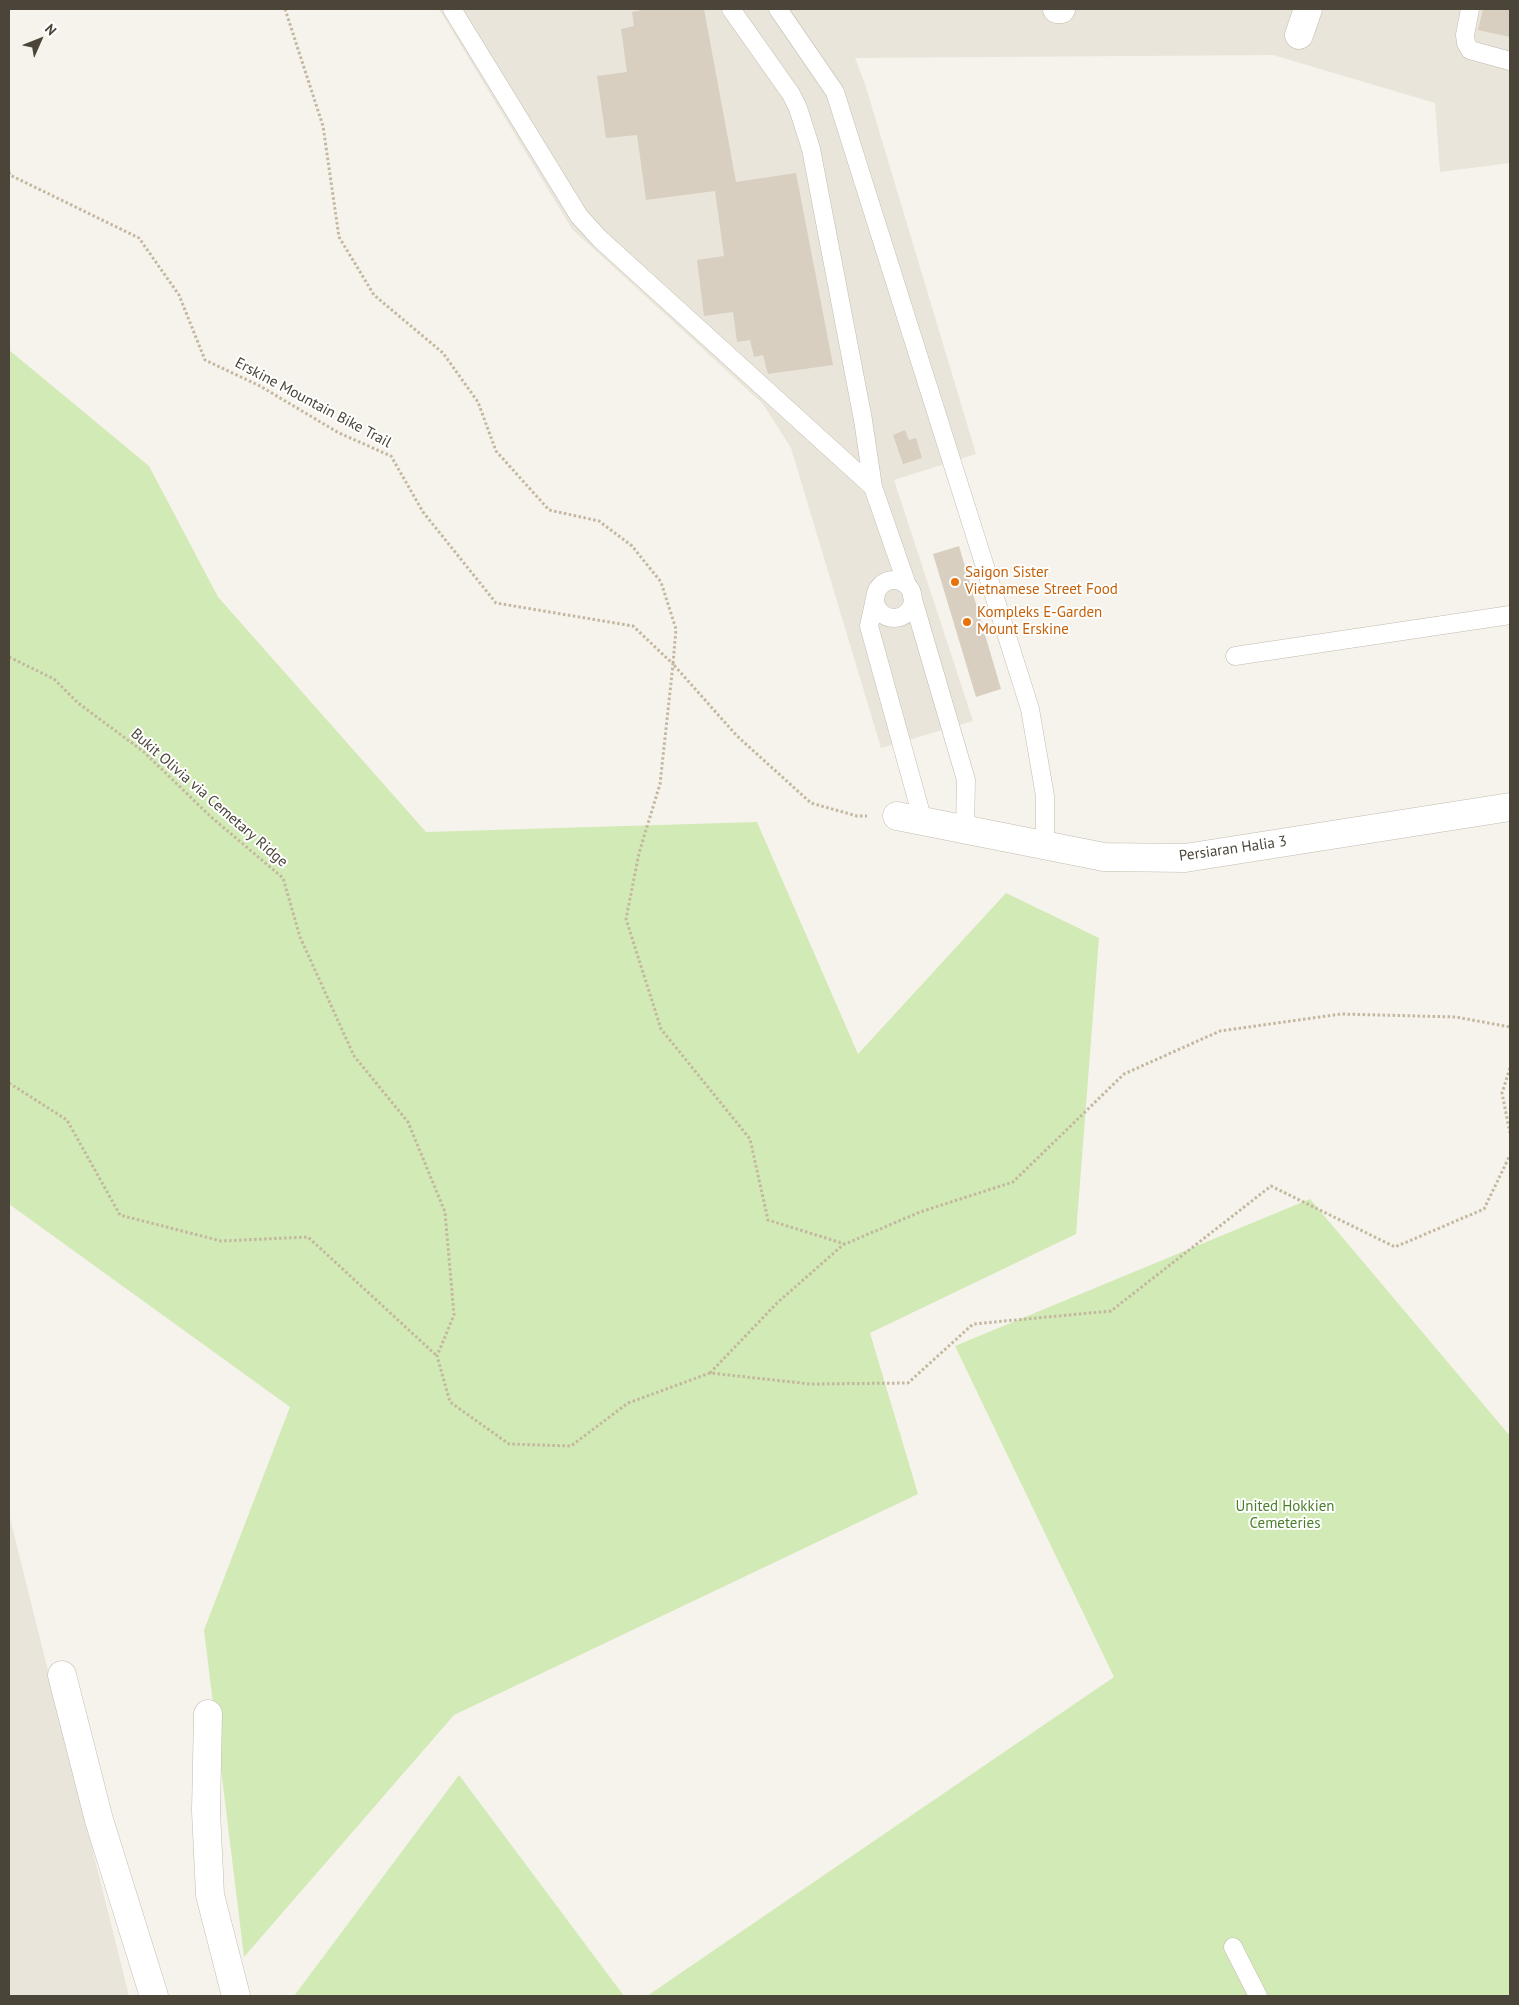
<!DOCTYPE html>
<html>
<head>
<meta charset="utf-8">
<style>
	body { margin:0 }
	#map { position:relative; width:1519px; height:2005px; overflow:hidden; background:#f6f3ec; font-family:"PT Sans",sans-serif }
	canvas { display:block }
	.frame { position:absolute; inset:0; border:10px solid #4b4439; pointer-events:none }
	.north { position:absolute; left:15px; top:15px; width:50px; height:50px; -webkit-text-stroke:4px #fff; paint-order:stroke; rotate:46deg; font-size:14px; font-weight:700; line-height:20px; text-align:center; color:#4b4439 }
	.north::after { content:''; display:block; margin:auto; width:18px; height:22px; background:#4b4439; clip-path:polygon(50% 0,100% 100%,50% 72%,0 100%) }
</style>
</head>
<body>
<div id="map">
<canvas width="1519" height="2005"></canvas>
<div class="frame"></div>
<div class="north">N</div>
</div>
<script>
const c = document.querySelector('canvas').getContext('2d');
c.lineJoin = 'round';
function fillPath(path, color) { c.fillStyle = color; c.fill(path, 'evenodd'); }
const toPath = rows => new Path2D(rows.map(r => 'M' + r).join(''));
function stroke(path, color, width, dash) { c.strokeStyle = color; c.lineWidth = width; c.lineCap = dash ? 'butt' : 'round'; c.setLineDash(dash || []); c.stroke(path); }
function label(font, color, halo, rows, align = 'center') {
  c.font = font + ' "PT Sans",sans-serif'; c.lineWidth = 4; c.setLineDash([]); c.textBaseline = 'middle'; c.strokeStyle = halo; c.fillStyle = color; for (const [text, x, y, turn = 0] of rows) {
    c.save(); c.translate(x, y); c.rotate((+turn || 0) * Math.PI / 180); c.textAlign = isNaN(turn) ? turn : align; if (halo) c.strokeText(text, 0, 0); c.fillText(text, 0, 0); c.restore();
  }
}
fillPath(toPath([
	[439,9,1510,9,1510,163,1440,172,1435,103,1273,55,855,58,865,84,976,454,894,480,973,721,881,748,791,448,763,404,572,229],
	[9,1514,129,1996,9,1996]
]), '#eae5da');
fillPath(toPath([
	[9,350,149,466,218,597,426,832,757,822,858,1054,1006,893,1099,938,1076,1234,870,1333,918,1494,454,1715,244,1957,204,1630,290,1407,9,1204],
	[1310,1199,1510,1436,1510,1996,647,1996,1114,1677,955,1346],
	[459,1775,624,1996,294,1996]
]), '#d2eab5');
fillPath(toPath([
	[648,9,704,9,736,182,796,173,833,365,768,374,763,355,754,357,750,340,737,342,733,312,704,316,697,260,724,256,715,191,646,200,637,135,606,138,597,76,627,72,621,29,634,26,632,12],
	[1483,9,1510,9,1510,37,1478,30],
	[905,430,909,440,916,438,922,458,903,464,893,435],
	[959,546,1001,689,976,697,933,554]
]), '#d8cfc1');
const lane = toPath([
	[452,9,579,216,600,239,873,487],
	[731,9,791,94,798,108,811,149,863,420,873,487,907,585],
	[778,9,835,92,1030,709,1045,796,1045,845],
	[1470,9,1465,35,1466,43,1470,50,1510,61],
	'875 599a19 19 0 1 1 38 0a19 19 0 1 1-38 0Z',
	[876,594,869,626,923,821],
	[912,596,966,780,965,830],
	[1235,656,1510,615],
	[1233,1947,1258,1996]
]);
const street = toPath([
	[1057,9,1061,9],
	[1299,35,1308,9],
	[897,816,1104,857,1185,858,1510,807],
	[62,1675,99,1820,154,1996],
	[208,1714,206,1811,210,1895,236,1996]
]);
stroke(lane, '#c2bbae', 19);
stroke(street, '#c2bbae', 29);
stroke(toPath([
	[285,9,323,126,339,237,374,295,443,353,478,402,496,451,549,510,599,521,632,546,661,582,676,629,673,664,737,736,811,803,857,816,867,816],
	[9,172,10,175,139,238,179,295,205,360,260,386,339,433,391,456,423,512,496,603,633,626,673,664,660,784,639,853,626,919,661,1029,750,1139,768,1220,845,1244,920,1212,1013,1182,1124,1074,1220,1031,1341,1014,1456,1017,1510,1027],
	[9,657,54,679,78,703,144,752,210,816,283,878,300,937,354,1056,408,1122,445,1212,454,1315,437,1356,450,1402,509,1444,571,1446,628,1403,710,1373,810,1384,908,1383,973,1324,1111,1311,1271,1186,1395,1247,1484,1209,1510,1155],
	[1510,1068,1502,1093,1510,1133],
	[9,1083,67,1120,120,1215,221,1241,308,1237,437,1356],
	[710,1373,777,1303,844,1244]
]), '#c4b79f', 3, [2.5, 2.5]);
stroke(lane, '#fff', 18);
stroke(street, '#fff', 28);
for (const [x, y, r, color] of [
	[955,582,5,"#e8710a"],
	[967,622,5,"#e8710a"]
]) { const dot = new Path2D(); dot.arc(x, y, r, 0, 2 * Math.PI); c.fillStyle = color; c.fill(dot); stroke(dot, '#fff', 2); }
label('15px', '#4b4439', '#fff', [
	["Erskine Mountain Bike Trail",313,403,28],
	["Bukit Olivia via Cemetary Ridge",209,798,41],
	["Persiaran Halia 3",1233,849,-8]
]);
label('15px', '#c56008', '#fff', [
	["Saigon Sister",965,573],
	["Vietnamese Street Food",965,590],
	["Kompleks E-Garden",977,613],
	["Mount Erskine",977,630]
], 'left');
label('15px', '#4a7f2a', '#fff', [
	["United Hokkien",1285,1507],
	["Cemeteries",1285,1524]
]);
</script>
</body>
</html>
